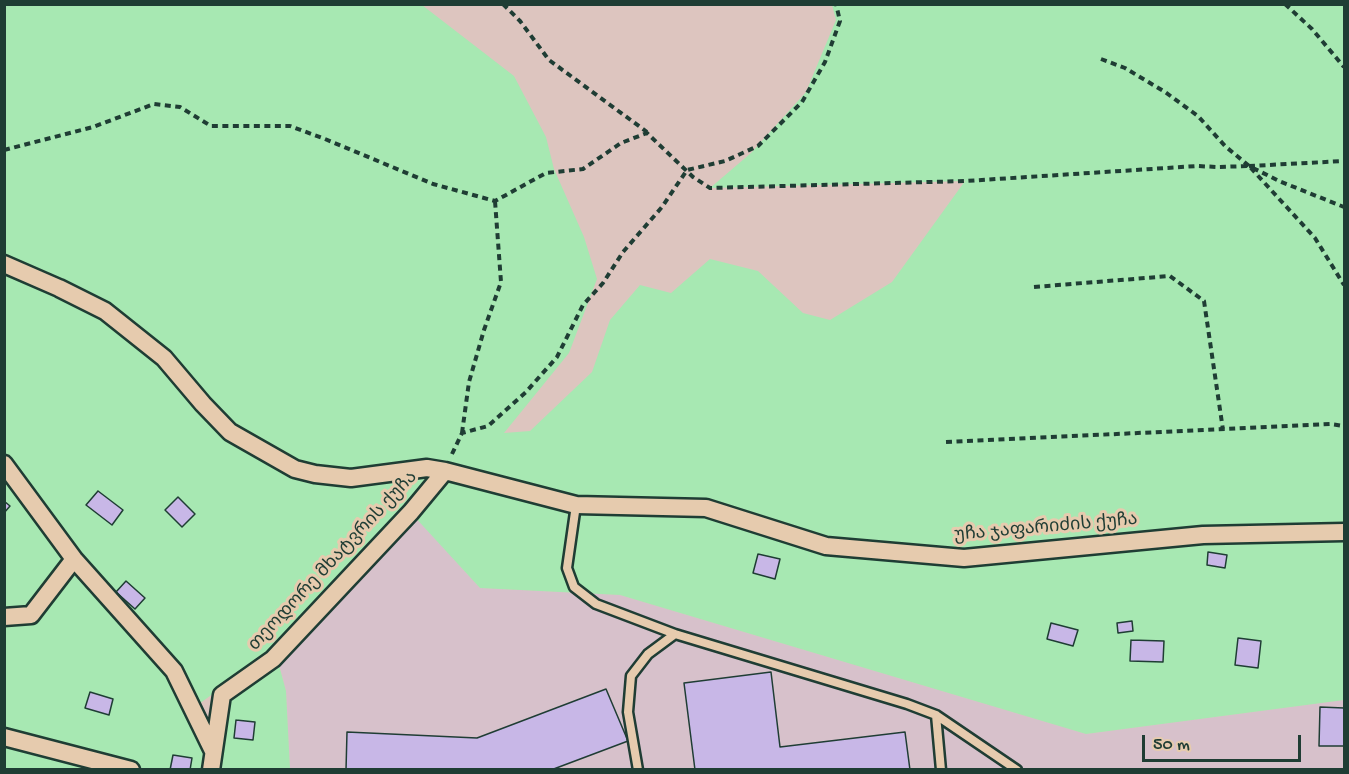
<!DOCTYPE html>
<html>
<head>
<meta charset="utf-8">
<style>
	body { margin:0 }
	#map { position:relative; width:1349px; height:774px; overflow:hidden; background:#ddc5bf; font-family:"Gochi Hand",sans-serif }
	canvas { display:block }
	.frame { position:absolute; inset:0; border:6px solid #1f3d34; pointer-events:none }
	.scale { position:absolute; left:1142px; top:735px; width:159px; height:27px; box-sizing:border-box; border:3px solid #1f3d34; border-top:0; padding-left:8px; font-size:18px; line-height:21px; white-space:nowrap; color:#1f3d34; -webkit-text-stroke:4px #e6cbae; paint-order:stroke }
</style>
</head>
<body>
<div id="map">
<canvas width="1349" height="774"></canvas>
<div class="frame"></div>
<div class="scale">50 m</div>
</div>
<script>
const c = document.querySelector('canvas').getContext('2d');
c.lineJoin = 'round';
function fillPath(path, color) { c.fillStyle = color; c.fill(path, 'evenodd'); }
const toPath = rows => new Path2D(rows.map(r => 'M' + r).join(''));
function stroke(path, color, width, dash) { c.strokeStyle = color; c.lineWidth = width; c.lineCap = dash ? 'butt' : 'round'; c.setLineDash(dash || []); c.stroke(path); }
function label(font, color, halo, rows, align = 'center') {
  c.font = font + ' "Gochi Hand","Noto Sans Georgian",sans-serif'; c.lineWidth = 6; c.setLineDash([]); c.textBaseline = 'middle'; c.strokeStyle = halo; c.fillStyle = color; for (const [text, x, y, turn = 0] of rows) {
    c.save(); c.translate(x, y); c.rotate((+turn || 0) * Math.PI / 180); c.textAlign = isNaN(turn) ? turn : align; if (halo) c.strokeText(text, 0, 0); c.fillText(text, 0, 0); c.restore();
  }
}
fillPath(toPath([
	[411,512,480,588,620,595,1086,734,1344,700,1344,769,290,769,286,691,279,664]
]), '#d7c1cb');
fillPath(toPath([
	[5,5,422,5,514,76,546,137,554,169,584,237,597,279,569,353,504,433,530,431,592,372,610,320,640,285,671,293,710,259,758,271,803,313,830,320,892,282,965,181,710,188,751,153,806,92,836,20,832,5,1344,5,1344,700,1086,734,620,595,480,588,412,514,273,643,286,691,290,769,5,770],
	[239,675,239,676,213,750,192,709]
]), '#a7e8b2');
const building = toPath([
	[98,491,123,510,112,525,86,505,98,491],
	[178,497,195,514,182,527,165,510,178,497],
	[4,501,10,506,4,513,4,501],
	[1208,552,1227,555,1225,568,1207,565,1208,552],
	[758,554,780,559,775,579,753,573,758,554],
	[126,581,145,598,135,609,116,592,126,581],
	[1132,621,1133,631,1118,633,1117,623,1132,621],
	[1051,623,1078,630,1073,646,1047,639,1051,623],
	[1238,638,1261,641,1258,668,1235,665,1238,638],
	[1131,640,1164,641,1163,662,1130,661,1131,640],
	[771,672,780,747,905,732,910,770,695,770,684,683,771,672],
	[606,689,628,741,551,770,346,770,347,732,477,738,606,689],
	[90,692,113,699,109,715,85,708,90,692],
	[1320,707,1344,708,1344,746,1319,746,1320,707],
	[236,720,255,722,253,740,234,738,236,720],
	[173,755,192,758,190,770,170,770,173,755]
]);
fillPath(building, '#c8b7e7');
stroke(building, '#1f3d34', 1.5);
const lane = toPath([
	[576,505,567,568,574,587,596,604,675,634],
	[936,715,941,770],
	[638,770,628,712,631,676,648,654,675,634,907,704,936,715,1017,770]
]);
const street = toPath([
	[4,264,59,288,105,311,164,358,203,404,230,432,295,469,315,474,351,478,427,468,445,471,576,505,706,508,826,546,964,558,1203,535,1344,532],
	[4,464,74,559,174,671,213,751],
	[4,617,31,615,74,559],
	[4,737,131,770],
	[211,770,222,695,273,659,411,512,445,471]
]);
stroke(lane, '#1f3d34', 13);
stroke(street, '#1f3d34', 21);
stroke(toPath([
	[503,4,520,21,549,60,647,132],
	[1285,4,1312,29,1344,67],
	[1101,59,1125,68,1165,92,1198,116,1225,146,1249,166,1279,181,1344,207],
	[4,150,93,127,154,104,180,107,211,126,290,126,325,139,433,184,495,201,546,173,583,169,621,143,647,133,693,177,710,188,966,181,1197,166,1218,167,1249,166,1315,238,1344,285],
	[1249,166,1344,161],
	[1034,287,1170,276,1204,301,1223,430],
	[462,433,469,382,484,330,501,282,495,201],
	[946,442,1330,424,1344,426],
	[452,454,462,433,488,426,526,392,557,357,583,305,603,283,623,252,662,207,687,170,725,161,758,146,802,102,825,62,840,21,836,4]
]), '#1f3d34', 4, [6, 4.5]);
stroke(lane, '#e6cbae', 8);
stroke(street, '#e6cbae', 16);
label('18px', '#1f3d34', '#e6cbae', [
	["უჩა ჯაფარიძის ქუჩა",1046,529,-5],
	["თეოდორე მხატვრის ქუჩა",334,562,-47]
]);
</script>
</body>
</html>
